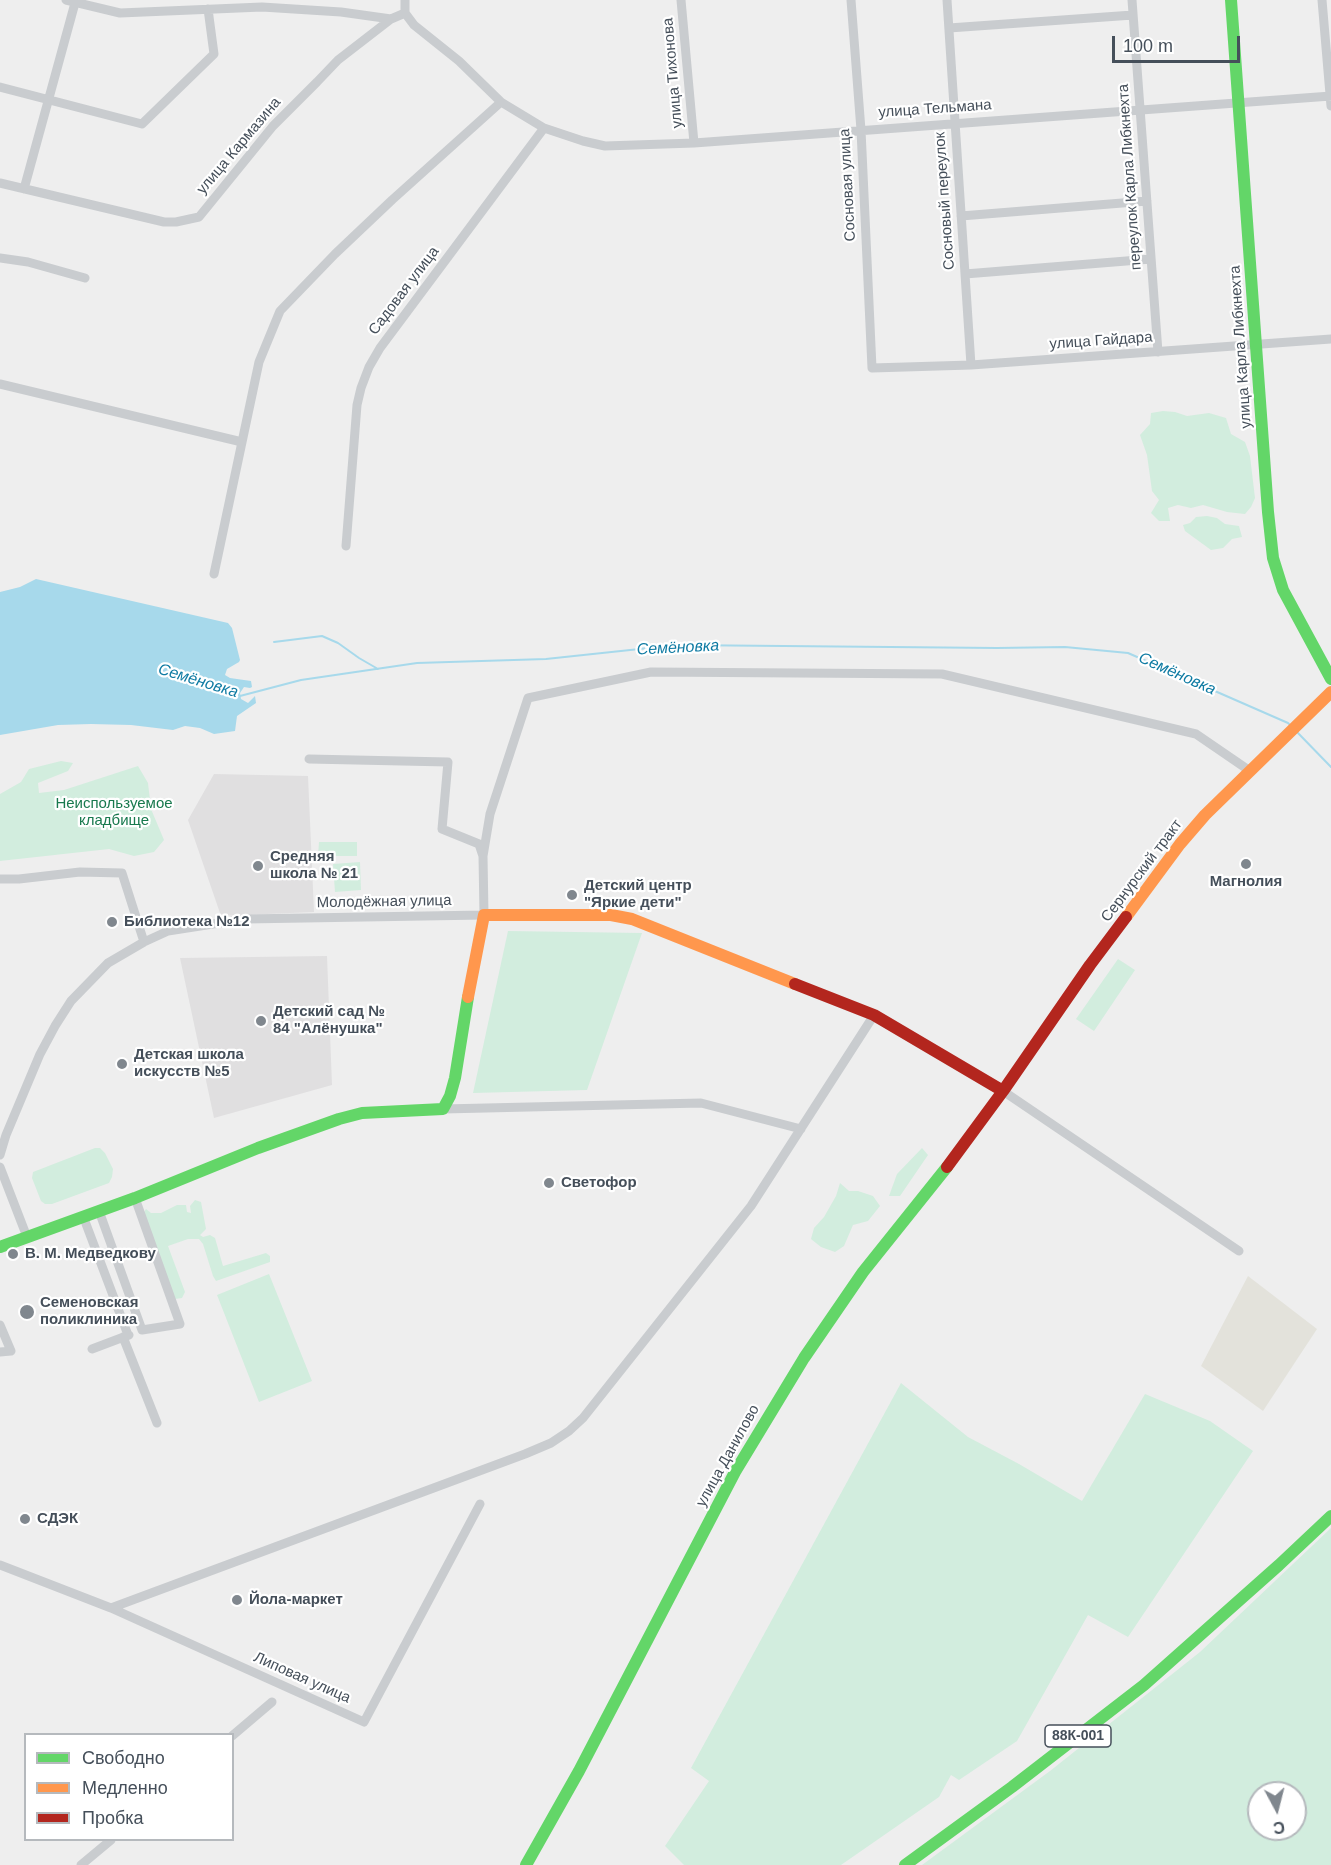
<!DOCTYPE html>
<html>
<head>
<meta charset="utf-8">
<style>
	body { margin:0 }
	#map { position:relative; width:1331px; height:1865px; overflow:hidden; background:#eee; font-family:Helvetica,sans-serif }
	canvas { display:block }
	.legend { position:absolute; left:24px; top:1733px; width:210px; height:108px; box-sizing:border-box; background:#fff; border:2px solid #b5b9bd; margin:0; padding:8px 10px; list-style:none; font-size:18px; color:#454f5a }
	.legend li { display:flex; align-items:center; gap:12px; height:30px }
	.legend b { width:30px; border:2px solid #b5b9bd }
	.north { position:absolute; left:1247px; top:1781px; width:60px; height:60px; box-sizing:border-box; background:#fff; border:2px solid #b5b9bd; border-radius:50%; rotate:173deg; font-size:16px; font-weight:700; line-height:24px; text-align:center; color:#454f5a }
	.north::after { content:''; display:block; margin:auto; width:21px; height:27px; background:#80878e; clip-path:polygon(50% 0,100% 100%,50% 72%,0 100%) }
	.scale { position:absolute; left:1112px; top:36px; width:128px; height:27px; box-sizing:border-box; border:3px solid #454f5a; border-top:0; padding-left:8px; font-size:18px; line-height:21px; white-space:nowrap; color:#454f5a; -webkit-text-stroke:4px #fff; paint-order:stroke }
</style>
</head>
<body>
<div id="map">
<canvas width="1331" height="1865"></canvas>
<ul class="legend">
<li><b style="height:8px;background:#63d668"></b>Свободно</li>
<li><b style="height:8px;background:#ff974d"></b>Медленно</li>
<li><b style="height:8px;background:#b3261e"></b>Пробка</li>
</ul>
<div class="north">С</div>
<div class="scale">100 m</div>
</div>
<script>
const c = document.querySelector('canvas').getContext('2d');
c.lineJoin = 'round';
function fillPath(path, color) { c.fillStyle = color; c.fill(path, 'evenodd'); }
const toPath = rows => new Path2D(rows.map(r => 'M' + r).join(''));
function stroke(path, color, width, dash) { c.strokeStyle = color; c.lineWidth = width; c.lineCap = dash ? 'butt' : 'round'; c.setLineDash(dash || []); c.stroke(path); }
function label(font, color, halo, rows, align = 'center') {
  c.font = font + ' Helvetica,sans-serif'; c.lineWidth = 4.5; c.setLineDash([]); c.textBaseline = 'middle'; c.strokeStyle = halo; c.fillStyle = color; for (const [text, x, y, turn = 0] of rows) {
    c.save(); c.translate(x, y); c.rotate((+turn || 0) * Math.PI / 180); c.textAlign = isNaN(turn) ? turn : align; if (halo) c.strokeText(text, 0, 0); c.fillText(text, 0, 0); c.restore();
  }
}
fillPath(toPath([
	[1248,1276,1317,1329,1263,1411,1201,1366]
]), '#e3e2db');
fillPath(toPath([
	[214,774,308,776,314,912,221,916,188,820],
	[327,956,332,1085,214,1118,180,958]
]), '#e0dfe0');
fillPath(toPath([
	[1163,411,1175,412,1187,416,1209,413,1226,418,1231,434,1245,442,1250,456,1255,498,1251,507,1245,514,1227,512,1203,505,1191,508,1178,505,1168,508,1170,521,1159,521,1151,513,1159,500,1152,491,1147,455,1140,435,1150,424,1151,413],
	[1207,516,1217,518,1225,524,1239,526,1242,537,1232,539,1223,548,1211,550,1185,531,1183,525,1190,523,1196,517],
	[61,761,73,763,68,771,38,783,39,793,64,790,138,766,148,783,151,809,164,840,154,852,134,856,109,849,0,861,0,794,21,782,29,769],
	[319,842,357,842,357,856,318,856],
	[360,862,361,890,335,892,333,864],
	[508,931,642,933,587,1090,473,1093],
	[1118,959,1135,970,1094,1031,1076,1019],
	[95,1148,100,1148,105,1153,113,1169,112,1177,109,1183,52,1204,45,1204,41,1201,32,1178,33,1172],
	[922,1148,928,1155,900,1196,889,1196,897,1174],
	[840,1183,849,1191,858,1191,873,1196,880,1206,868,1221,853,1225,844,1246,835,1252,821,1247,811,1239,814,1228,824,1217,836,1196],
	[195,1200,201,1202,206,1229,200,1235,203,1237,210,1235,215,1238,223,1266,266,1253,270,1256,270,1262,216,1281,213,1276,203,1244,199,1239,188,1239,168,1246,185,1292,182,1298,175,1299,144,1212,146,1209,151,1213,161,1213,177,1205,186,1205,187,1212,191,1213,190,1206],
	[269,1274,312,1381,259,1402,217,1295],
	[901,1383,968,1437,1019,1464,1082,1501,1145,1394,1210,1421,1253,1451,1128,1637,1088,1615,1017,1741,959,1780,951,1775,939,1797,841,1865,684,1865,665,1846,709,1781,691,1768],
	[1331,1528,1331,1865,922,1865,1050,1771,1200,1652],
	[1259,1793,1295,1793,1295,1829,1259,1829]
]), '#d2edde');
fillPath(toPath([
	[36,579,228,623,232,628,240,660,239,662,227,669,225,675,230,678,251,681,252,687,250,688,244,687,240,693,241,699,248,703,255,696,256,703,237,716,235,731,214,734,200,728,185,726,173,730,131,725,91,724,58,725,0,735,0,592,20,587]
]), '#a7d9eb');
stroke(toPath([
	[274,642,322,636,338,643,359,658,378,669],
	[238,695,240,696,301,680,417,663,546,659,677,645,997,648,1065,647,1128,653,1288,723,1291,726],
	[1297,732,1331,767]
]), '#a7d9eb', 2);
stroke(toPath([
	[66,0,120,13,262,7,341,12,391,19],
	[405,0,405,13,414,25,459,61,501,102,544,128,583,141,605,146,694,143,1331,96],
	[681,0,694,143],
	[851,0,861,130,872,368,971,365,1331,339],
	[947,0,971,365],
	[1132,0,1158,352],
	[1322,0,1331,106],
	[949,28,1133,15],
	[0,87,142,124,214,54,208,9],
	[0,183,164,222,176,222,199,217,273,126,317,82,338,60,391,19,405,13],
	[24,189,75,3],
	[961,216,1147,201],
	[0,258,28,262,85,278],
	[965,274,1151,259],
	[0,384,242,442],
	[346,546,357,405,361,388,369,367,380,348,544,128],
	[214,574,259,362,280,311,335,254,392,200,501,102],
	[309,759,448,762,442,829,479,844,483,856],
	[0,879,19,879,80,872,122,873,144,942],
	[1003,1091,1239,1251],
	[443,1109,701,1103,801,1129],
	[0,1155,6,1135,40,1054,55,1026,71,1001,108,963,144,942,168,931,245,919,484,915,483,856,490,814,528,698,651,672,942,674,1196,734,1250,771],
	[0,1167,27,1237],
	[99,1211,142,1330,180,1324,135,1198],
	[83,1216,128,1335],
	[0,1325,11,1351,0,1352],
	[123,1337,157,1423],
	[92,1349,129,1335],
	[0,1565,111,1608,364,1722,480,1504],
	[111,1608,525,1454,551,1443,569,1431,583,1418,751,1206,874,1015],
	[232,1736,272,1702],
	[81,1865,111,1840]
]), '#c9cccf', 9);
stroke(toPath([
	[1231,0,1268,512,1273,558,1283,590,1331,679],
	[0,1247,135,1198,258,1148,339,1119,362,1113,443,1109,450,1096,455,1078,468,997],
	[526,1865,579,1771,735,1472,804,1358,863,1272,947,1167],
	[905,1865,1012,1787,1144,1685,1279,1565,1331,1516]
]), '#63d668', 12);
stroke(toPath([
	[1126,917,1180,844,1205,815,1331,692],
	[468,997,484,915,611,915,632,919,795,984]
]), '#ff974d', 12);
stroke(toPath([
	[795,984,874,1015,1003,1091],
	[947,1167,1003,1091,1090,965,1126,917]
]), '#b3261e', 12);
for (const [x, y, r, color] of [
	[1246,864,6,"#80878e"],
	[258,866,6,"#80878e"],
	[572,895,6,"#80878e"],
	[112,922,6,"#80878e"],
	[261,1021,6,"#80878e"],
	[122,1064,6,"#80878e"],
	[549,1183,6,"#80878e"],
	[13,1254,6,"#80878e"],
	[27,1312,8,"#80878e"],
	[25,1519,6,"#80878e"],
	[237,1600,6,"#80878e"]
]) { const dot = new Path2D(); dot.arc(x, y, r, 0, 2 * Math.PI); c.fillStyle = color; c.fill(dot); stroke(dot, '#fff', 2); }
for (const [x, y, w] of [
	[1078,1736,66]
]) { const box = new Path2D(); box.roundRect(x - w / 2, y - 11, w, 22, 4.5); c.fillStyle = '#fff'; c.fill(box); stroke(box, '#454f5a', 1.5); }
label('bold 14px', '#454f5a', null, [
	["88К-001",1078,1736]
]);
label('15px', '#454f5a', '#fff', [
	["улица Тихонова",673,73,-95],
	["улица Тельмана",935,109,-4],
	["улица Кармазина",239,146,-50],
	["переулок Карла Либкнехта",1130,177,-94],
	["Сосновая улица",848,185,-93],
	["Сосновый переулок",945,201,-94],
	["Садовая улица",404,291,-53],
	["улица Гайдара",1101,341,-4],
	["улица Карла Либкнехта",1241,347,-94],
	["Сернурский тракт",1142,871,-53],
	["Молодёжная улица",384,902,-1],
	["улица Данилово",728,1456,-61],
	["Липовая улица",302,1678,24]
]);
label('15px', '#18794e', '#fff', [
	["Неиспользуемое",114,804],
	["кладбище",114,821]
]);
label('bold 15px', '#454f5a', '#fff', [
	["Средняя",270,857],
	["школа № 21",270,874],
	["Магнолия",1246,882,"center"],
	["Детский центр",584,886],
	["\"Яркие дети\"",584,903],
	["Библиотека №12",124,922],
	["Детский сад №",273,1012],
	["84 \"Алёнушка\"",273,1029],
	["Детская школа",134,1055],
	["искусств №5",134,1072],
	["Светофор",561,1183],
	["В. М. Медведкову",25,1254],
	["Семеновская",40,1303],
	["поликлиника",40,1320],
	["СДЭК",37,1519],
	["Йола-маркет",249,1600]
], 'left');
label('italic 16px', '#0f7ba3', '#fff', [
	["Семёновка",678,648,-3],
	["Семёновка",1177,674,24],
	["Семёновка",198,681,17]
]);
</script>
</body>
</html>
